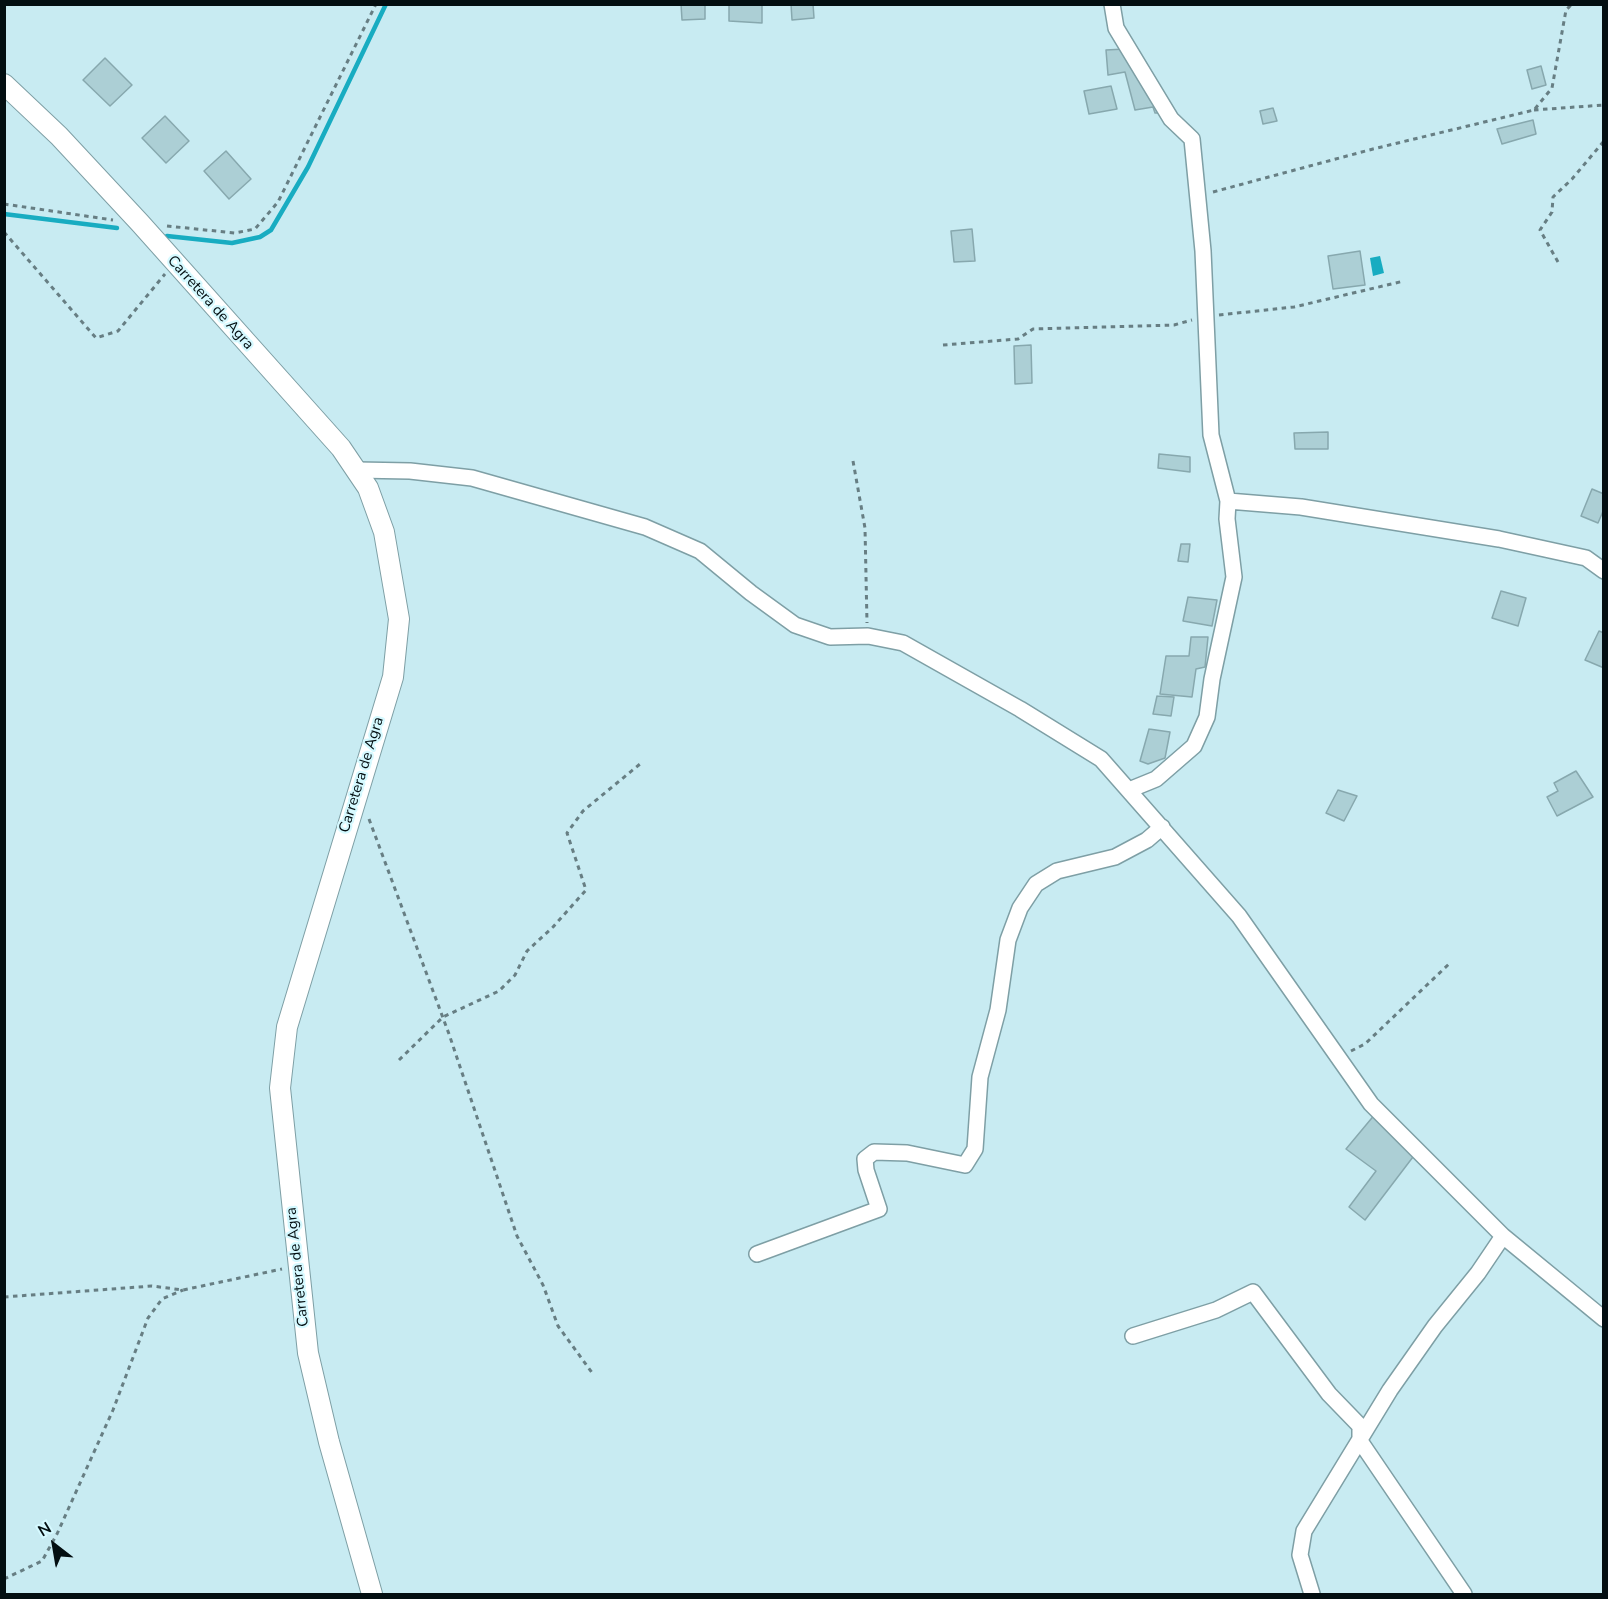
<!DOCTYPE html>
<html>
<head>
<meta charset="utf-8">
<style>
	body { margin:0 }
	#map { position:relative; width:1608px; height:1599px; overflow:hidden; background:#c8ebf2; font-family:"Nunito Sans",sans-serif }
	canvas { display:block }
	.frame { position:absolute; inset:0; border:6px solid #030e11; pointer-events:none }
	.north { position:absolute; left:24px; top:1515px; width:60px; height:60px; -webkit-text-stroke:4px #d5f9ff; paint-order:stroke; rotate:329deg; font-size:16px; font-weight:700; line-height:24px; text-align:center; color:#030e11 }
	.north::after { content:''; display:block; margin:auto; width:21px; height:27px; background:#030e11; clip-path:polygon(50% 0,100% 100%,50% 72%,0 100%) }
</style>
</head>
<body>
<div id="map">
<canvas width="1608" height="1599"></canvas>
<div class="frame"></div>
<div class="north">N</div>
</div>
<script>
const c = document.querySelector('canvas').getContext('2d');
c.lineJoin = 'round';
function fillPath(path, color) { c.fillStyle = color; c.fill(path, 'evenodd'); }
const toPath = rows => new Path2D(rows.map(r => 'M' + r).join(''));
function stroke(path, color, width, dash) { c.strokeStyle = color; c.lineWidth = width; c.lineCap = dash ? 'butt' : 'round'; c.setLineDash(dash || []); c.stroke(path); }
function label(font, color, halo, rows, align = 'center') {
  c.font = font + ' "Nunito Sans",sans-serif'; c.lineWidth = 4.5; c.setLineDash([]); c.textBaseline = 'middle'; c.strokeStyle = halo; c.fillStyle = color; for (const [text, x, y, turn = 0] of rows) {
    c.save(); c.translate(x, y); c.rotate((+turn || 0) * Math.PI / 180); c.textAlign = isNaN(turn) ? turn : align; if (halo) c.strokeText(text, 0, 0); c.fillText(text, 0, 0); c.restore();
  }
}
fillPath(toPath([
	[1380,256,1384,273,1373,276,1370,258]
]), '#18acc1');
stroke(toPath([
	[4,214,117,228],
	[167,236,232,243,260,237,271,230,308,167,386,4]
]), '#18acc1', 4.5);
const building = toPath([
	[681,4,705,4,705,19,682,20,681,4],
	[729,4,762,4,762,23,729,21,729,4],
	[791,4,813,4,814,18,792,20,791,4],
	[1125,49,1159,113,1155,113,1153,107,1135,110,1125,72,1108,75,1106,50,1125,49],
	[105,58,132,85,110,106,83,80,105,58],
	[1541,66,1546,85,1532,89,1527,70,1541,66],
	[1111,86,1117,109,1089,114,1084,91,1111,86],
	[1273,108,1277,121,1263,124,1260,111,1273,108],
	[165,116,189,141,166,163,142,138,165,116],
	[1533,120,1536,134,1502,144,1497,129,1533,120],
	[226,151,251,179,229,199,204,171,226,151],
	[972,229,975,261,954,262,951,231,972,229],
	[1360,251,1365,285,1333,289,1328,256,1360,251],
	[1031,345,1032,383,1015,384,1014,346,1031,345],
	[1328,432,1328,449,1295,449,1294,433,1328,432],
	[1159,454,1190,457,1190,472,1158,468,1159,454],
	[1592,489,1604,494,1604,509,1598,523,1581,516,1592,489],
	[1181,544,1190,544,1188,562,1178,561,1181,544],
	[1501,591,1526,598,1518,626,1492,618,1501,591],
	[1188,597,1217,600,1212,626,1183,621,1188,597],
	[1599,631,1604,633,1604,668,1585,660,1599,631],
	[1191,637,1208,637,1205,667,1196,669,1192,697,1160,694,1166,656,1189,656,1191,637],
	[1157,696,1174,697,1171,716,1153,714,1157,696],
	[1149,729,1170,732,1165,758,1148,764,1140,761,1149,729],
	[1576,771,1593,797,1557,816,1547,797,1558,791,1554,783,1576,771],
	[1338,790,1357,796,1344,821,1326,813,1338,790],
	[1376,1113,1416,1153,1365,1220,1349,1207,1376,1171,1346,1149,1376,1113]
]);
fillPath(building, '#accfd5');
stroke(building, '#87a8ae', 1.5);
const minor = toPath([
	[1112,4,1116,28,1171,119,1192,139,1203,251,1211,435,1228,501,1227,519,1234,577,1212,679,1207,717,1194,746,1156,779,1129,790],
	[357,470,410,471,472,478,645,527,700,551,751,593,795,625,830,637,868,636,903,643,1020,709,1101,759,1239,916,1371,1104,1503,1236,1604,1319],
	[1228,501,1301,507,1499,539,1586,558,1604,571],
	[757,1254,879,1209,866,1170,865,1159,874,1152,907,1153,965,1165,975,1149,980,1077,998,1010,1008,940,1020,908,1036,884,1057,871,1115,857,1147,840,1162,827],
	[1133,1336,1216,1310,1253,1292,1329,1394,1360,1426,1360,1441,1464,1594],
	[1312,1594,1300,1555,1304,1531,1390,1390,1435,1326,1478,1273,1503,1236]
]);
const tertiary = toPath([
	[4,84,59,136,140,223,341,448,368,488,384,532,399,619,393,677,287,1027,280,1088,308,1353,329,1442,372,1594]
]);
stroke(minor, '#7e9fa5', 18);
stroke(tertiary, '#7e9fa5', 22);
stroke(toPath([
	[1534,110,1604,105],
	[1213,192,1373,149,1534,110,1552,88,1566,10,1572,4],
	[4,204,113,220],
	[167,226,235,233,255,229,278,202,376,4],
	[4,232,96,338,118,331,165,274],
	[1558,262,1540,230,1552,212,1553,197,1572,179,1604,141],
	[1219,315,1294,307,1404,281],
	[943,345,1018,339,1033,329,1174,325,1192,320],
	[853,461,865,528,867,623],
	[369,819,449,1034,517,1236,543,1285,558,1326,593,1374],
	[1351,1051,1365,1044,1450,963],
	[399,1060,443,1017,499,991,515,975,527,951,553,927,586,890,567,833,583,811,640,764],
	[4,1297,152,1286,183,1290,282,1269],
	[4,1579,42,1561,57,1534,113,1410,148,1318,162,1299,183,1290]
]), '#677e83', 3, [4.5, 4.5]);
stroke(minor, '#fff', 15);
stroke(tertiary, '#fff', 20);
label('15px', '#030e11', '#d5f9ff', [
	["Carretera de Agra",210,303,48],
	["Carretera de Agra",362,775,-73],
	["Carretera de Agra",298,1267,-96]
]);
</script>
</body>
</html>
